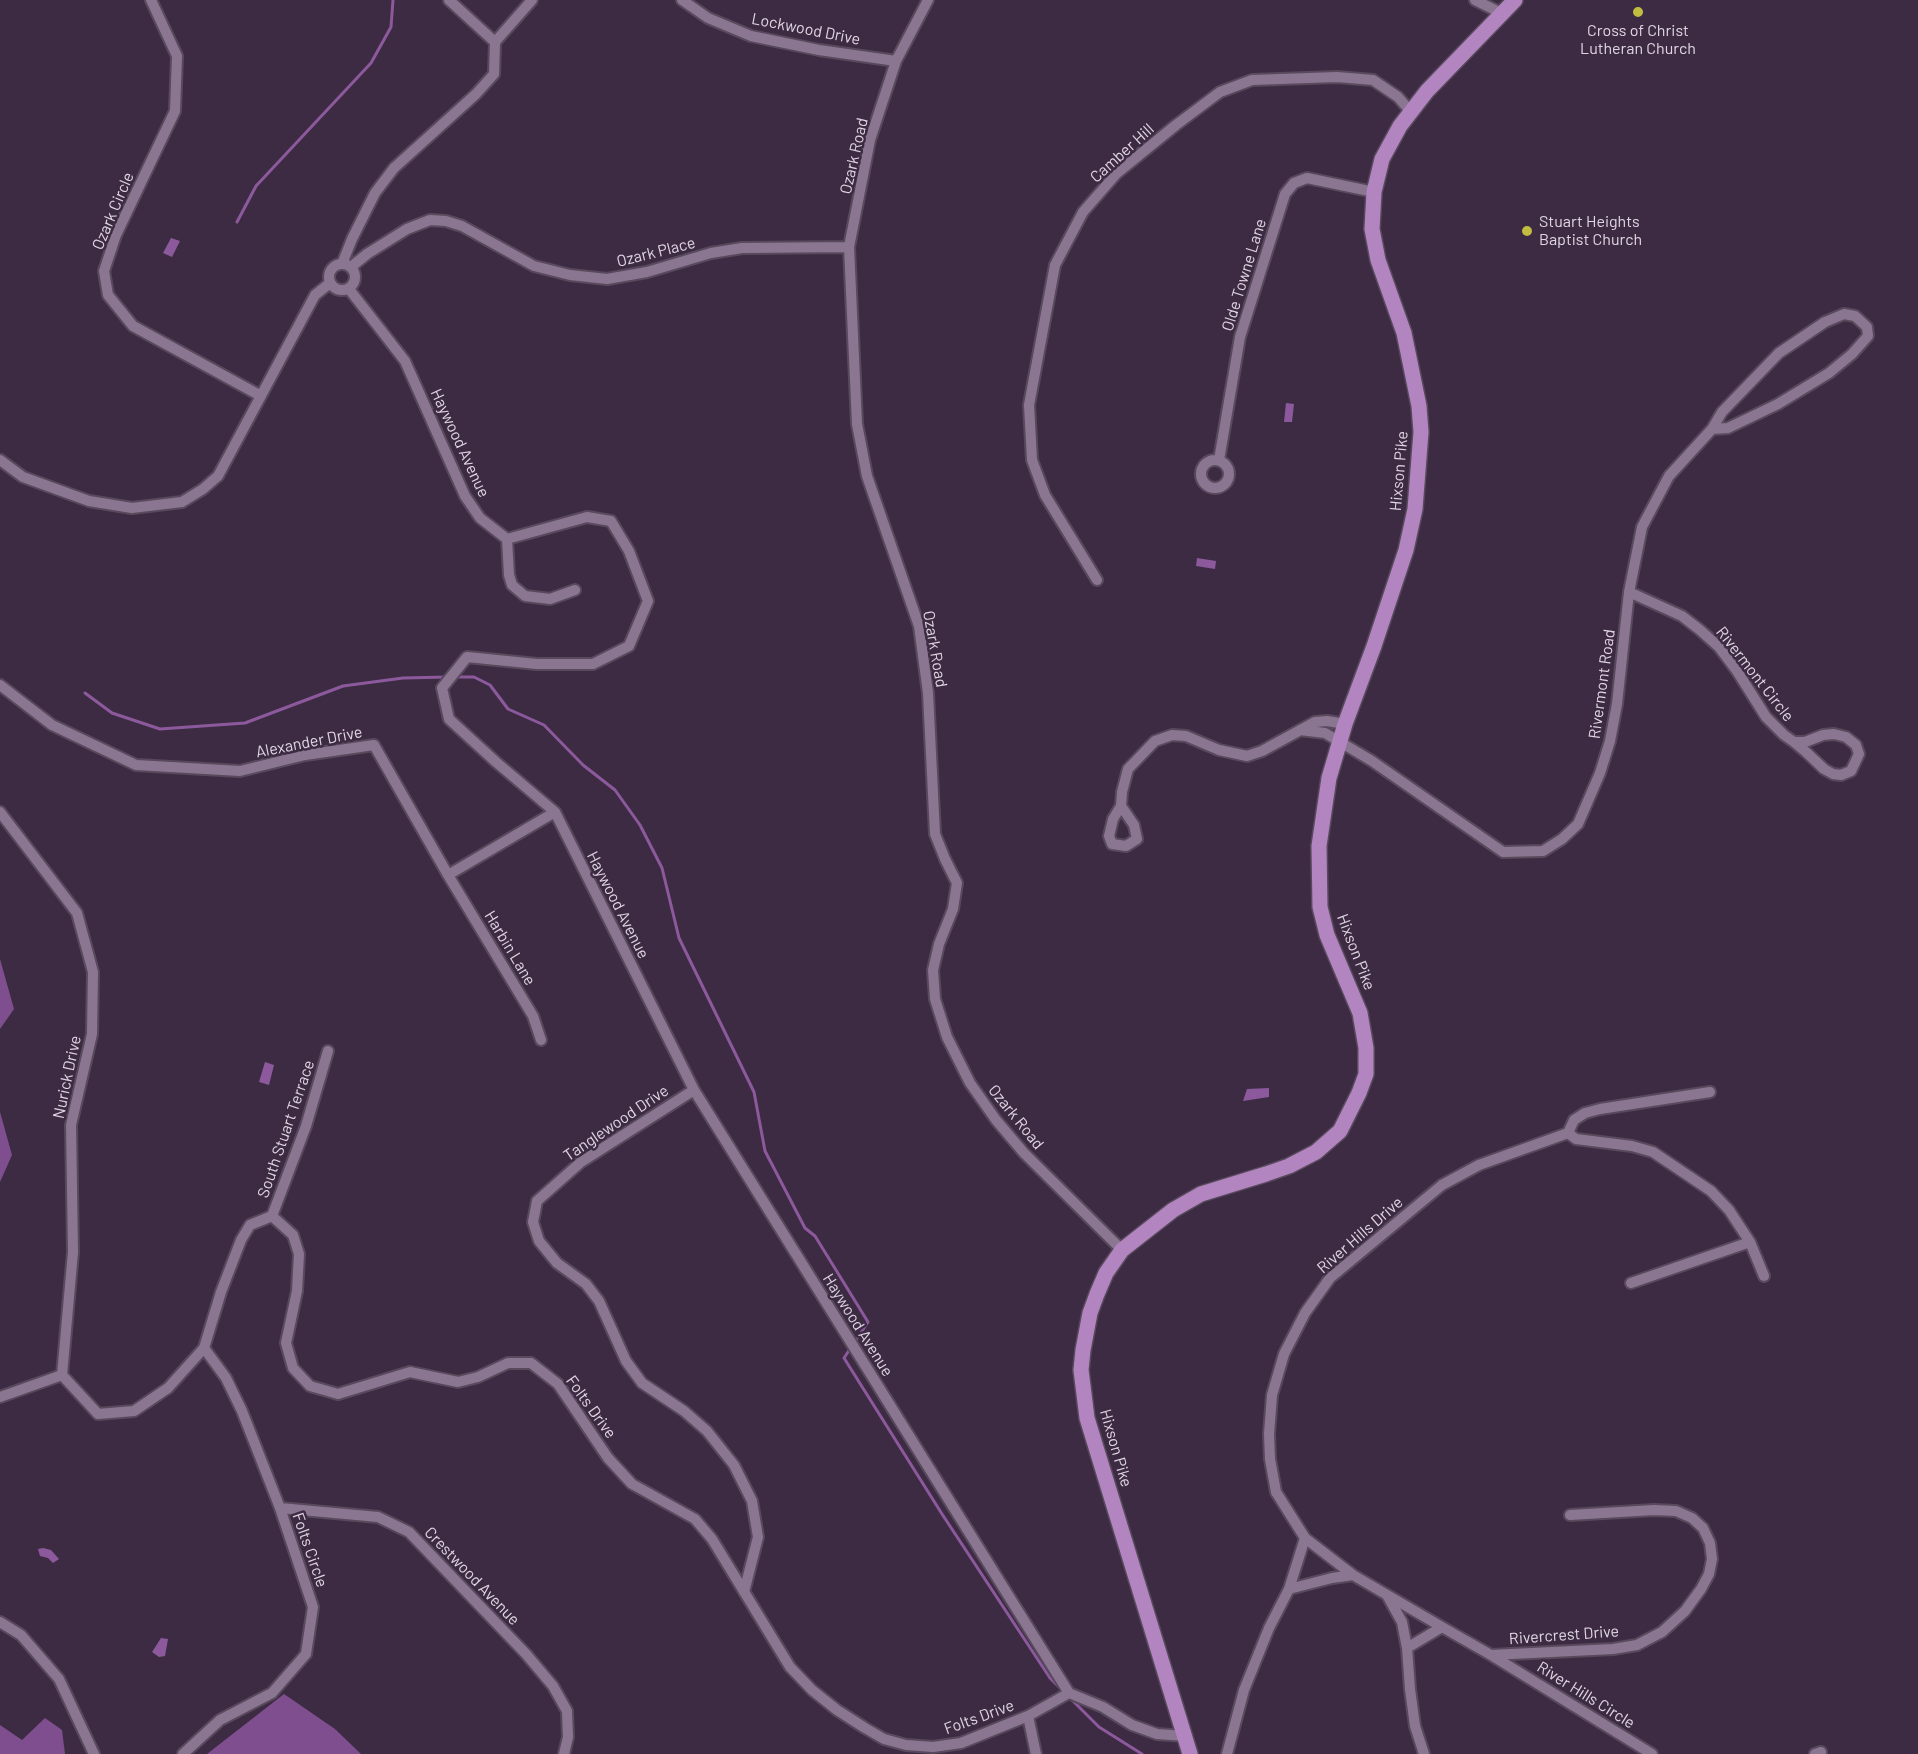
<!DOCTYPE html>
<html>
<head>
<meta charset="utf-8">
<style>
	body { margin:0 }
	canvas { display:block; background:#3c2b42 }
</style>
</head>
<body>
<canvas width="1918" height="1754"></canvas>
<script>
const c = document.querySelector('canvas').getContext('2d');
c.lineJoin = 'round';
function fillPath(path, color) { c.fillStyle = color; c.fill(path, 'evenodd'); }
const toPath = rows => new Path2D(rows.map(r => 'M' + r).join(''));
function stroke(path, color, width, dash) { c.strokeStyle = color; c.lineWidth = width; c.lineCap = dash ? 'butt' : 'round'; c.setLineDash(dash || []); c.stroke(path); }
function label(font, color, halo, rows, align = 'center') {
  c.font = font + ' Barlow,sans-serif'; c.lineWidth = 5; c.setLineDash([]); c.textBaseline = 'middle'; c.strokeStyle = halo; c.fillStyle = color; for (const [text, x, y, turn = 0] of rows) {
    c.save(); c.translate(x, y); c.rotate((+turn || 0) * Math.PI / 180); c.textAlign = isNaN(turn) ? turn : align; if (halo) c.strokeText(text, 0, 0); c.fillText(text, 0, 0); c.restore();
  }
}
fillPath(toPath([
	[0,959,14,1009,0,1029],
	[0,1112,12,1155,0,1182],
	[284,1694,335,1729,361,1754,207,1754],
	[45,1718,62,1730,65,1754,0,1754,0,1725,22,1740]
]), '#7f4e8f');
fillPath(toPath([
	[171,238,180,241,172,257,163,253],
	[1286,403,1294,404,1292,422,1284,422],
	[1197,558,1216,561,1215,569,1196,566],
	[265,1062,274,1065,269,1085,259,1082],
	[1269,1088,1269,1097,1243,1101,1247,1089],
	[43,1548,51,1550,59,1559,53,1563,48,1558,40,1556,38,1549],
	[161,1638,168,1639,165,1656,159,1657,152,1652]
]), '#8c599c');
stroke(toPath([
	[237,222,256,186,371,63,391,27,393,0],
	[455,677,474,677,490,685,508,709,544,725,583,765,615,790,640,825,662,868,679,938,754,1092,765,1151,805,1228,815,1236,868,1322,854,1343],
	[85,693,112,713,160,729,245,723,343,686,403,678,448,677],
	[850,1349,844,1358,942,1514,1050,1678,1059,1687],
	[1070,1698,1099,1727,1142,1754]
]), '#8c599c', 3);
const street = toPath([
	[151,0,177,56,175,111,116,235,104,271,108,295,133,326,261,396],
	[449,0,495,42],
	[682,0,708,18,751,36,819,50,896,61],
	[928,0,896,61,870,140,849,247,857,424,867,476,919,626,928,693,935,834,945,859,957,883,953,909,939,944,933,970,935,999,947,1037,970,1083,996,1120,1024,1153,1122,1250],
	[1475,0,1503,14],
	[495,42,532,0],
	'329 277a13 13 0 1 1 26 0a13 13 0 1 1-26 0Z',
	[342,264,352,239,375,193,394,168,476,94,494,74,495,42],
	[351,267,367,254,407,229,430,220,446,221,462,226,534,266,570,275,607,279,647,272,711,253,742,248,849,247],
	[349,289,405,361,465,496,480,518,507,539,587,517,611,521,629,551,648,601,629,646,593,664,537,664,467,657,442,688,449,719,496,762,555,812,694,1090,1069,1693,1103,1707,1132,1725,1157,1734,1185,1736],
	[1844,314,1855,316,1867,327,1868,336,1852,354,1829,373,1778,404,1728,428,1712,429,1722,412,1779,353,1825,322,1844,314],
	[0,460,23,477,89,501,132,508,182,502,203,489,218,476,315,295,330,283],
	[1219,460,1240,337,1285,194,1294,183,1307,178,1374,192],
	'1201 474a14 14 0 1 1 28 0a14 14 0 1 1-28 0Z',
	[507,539,509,575,512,585,525,596,550,599,575,590],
	[1097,580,1045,495,1032,460,1029,405,1055,265,1083,212,1117,173,1176,125,1220,92,1252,80,1337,77,1373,80,1398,97,1411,112],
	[1629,592,1682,616,1700,630,1719,647,1737,671,1766,717,1784,735,1794,742,1806,752,1824,769,1833,774,1841,775,1851,771,1859,754,1856,745,1846,737,1834,734,1823,735,1805,742,1794,742],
	[0,685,52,725,136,765,240,771,305,755,374,745,448,875,533,1016,541,1040],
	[1300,730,1325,733,1372,761,1503,852,1543,851,1562,839,1578,824,1600,773,1610,741,1617,704,1629,592,1642,527,1669,476,1712,429],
	[1121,806,1113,819,1109,836,1112,844,1126,846,1137,839,1134,825,1121,806,1122,792,1128,769,1155,741,1172,735,1186,736,1219,750,1247,756,1262,751,1315,722,1327,721,1345,724],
	[0,812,77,913,93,972,92,1034,71,1125,73,1252,62,1375],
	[448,875,555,812],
	[694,1090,581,1162,537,1201,533,1222,539,1241,557,1263,586,1284,599,1301,626,1361,642,1383,684,1411,707,1431,734,1465,752,1501,758,1537,744,1592],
	[1568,1133,1576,1139,1632,1146,1653,1152,1711,1191,1729,1210,1750,1242,1764,1276],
	[1568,1133,1574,1120,1585,1113,1600,1109,1710,1092],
	[272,1216,293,1235,299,1254,297,1291,286,1343,293,1368,310,1386,338,1394,410,1372,458,1382,478,1377,508,1363,531,1363,558,1384,608,1458,632,1484,695,1519,712,1539,790,1667,812,1690,837,1710,865,1728,884,1739,906,1745,933,1747,961,1743,1028,1716,1069,1693],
	[272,1216,306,1126,328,1051],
	[1631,1283,1750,1242],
	[62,1375,98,1414,134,1411,168,1388,204,1348,221,1292,241,1240,250,1225,272,1216],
	[0,1397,62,1375],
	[280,1508,378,1517,409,1532,526,1654,553,1686,567,1711,568,1737,564,1754],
	[1305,1538,1353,1575],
	[1289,1589,1332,1578,1353,1575,1442,1627],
	[1387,1595,1402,1622,1407,1648,1410,1689,1415,1726,1424,1754],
	[0,1622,21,1635,59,1679,94,1754],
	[1407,1648,1442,1627,1491,1655,1652,1754],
	[1491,1655,1613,1649,1637,1645,1662,1632,1685,1611,1701,1589,1709,1574,1712,1559,1710,1543,1703,1528,1692,1518,1676,1511,1654,1510,1570,1515],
	[1028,1716,1036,1754],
	[183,1754,220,1720,272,1693,306,1654,313,1607,280,1508,242,1411,226,1378,204,1348],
	[1227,1754,1244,1690,1269,1628,1289,1589,1305,1538,1276,1492,1270,1459,1269,1434,1272,1395,1284,1354,1305,1313,1330,1278,1442,1185,1479,1165,1568,1133],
	[1815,1754,1821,1752]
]);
const primary = toPath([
	[1190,1754,1087,1418,1081,1370,1083,1350,1090,1313,1097,1294,1106,1273,1122,1250,1173,1210,1201,1194,1266,1174,1289,1166,1316,1152,1340,1131,1359,1093,1366,1074,1366,1048,1360,1013,1327,935,1320,907,1319,846,1329,778,1345,724,1374,646,1406,550,1415,509,1421,432,1419,406,1404,333,1378,260,1372,229,1374,192,1382,159,1400,126,1427,91,1515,0]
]);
stroke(street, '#58495d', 14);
stroke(primary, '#58495d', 18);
stroke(street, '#8b7691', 10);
stroke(primary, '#b285c0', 15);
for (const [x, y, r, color] of [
	[1638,12,6,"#c1bd40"],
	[1527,231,6,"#c1bd40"]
]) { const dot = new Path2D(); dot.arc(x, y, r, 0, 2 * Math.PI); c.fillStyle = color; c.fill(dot); stroke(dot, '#3c2b42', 2); }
label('16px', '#e0d5e4', '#3c2b42', [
	["Lockwood Drive",806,29,11],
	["Camber Hill",1122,153,-42],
	["Ozark Road",854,156,-77],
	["Ozark Circle",113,211,-67],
	["Ozark Place",656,252,-14],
	["Olde Towne Lane",1244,275,-73],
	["Haywood Avenue",460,443,65],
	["Hixson Pike",1399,471,-85],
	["Ozark Road",935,649,80],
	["Rivermont Circle",1755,674,52],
	["Rivermont Road",1602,684,-82],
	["Alexander Drive",309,742,-11],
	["Haywood Avenue",618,905,63],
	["Harbin Lane",510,948,59],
	["Hixson Pike",1356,952,69],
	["Nurick Drive",67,1077,-78],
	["Ozark Road",1016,1117,51],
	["Tanglewood Drive",616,1123,-34],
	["South Stuart Terrace",286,1129,-71],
	["River Hills Drive",1360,1235,-41],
	["Haywood Avenue",858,1325,58],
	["Folts Drive",591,1407,54],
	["Hixson Pike",1116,1448,74],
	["Folts Circle",310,1550,71],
	["Crestwood Avenue",472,1576,46],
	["Rivercrest Drive",1564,1635,-4],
	["River Hills Circle",1586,1695,32],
	["Folts Drive",979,1717,-20]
]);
label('16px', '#e0d5e4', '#3c2b42', [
	["Cross of Christ",1638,31],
	["Lutheran Church",1638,49],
	["Stuart Heights",1539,222,"left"],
	["Baptist Church",1539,240,"left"]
]);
</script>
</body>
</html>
